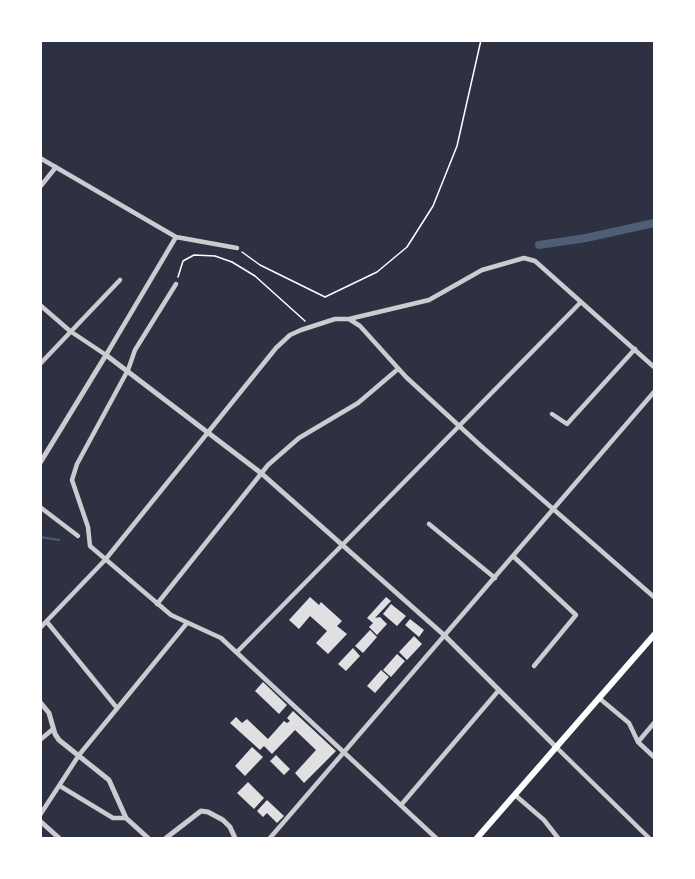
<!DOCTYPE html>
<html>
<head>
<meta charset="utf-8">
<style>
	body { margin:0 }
	#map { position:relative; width:695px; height:879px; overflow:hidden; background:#2d3142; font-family:Overpass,sans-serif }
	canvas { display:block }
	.frame { position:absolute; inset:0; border:42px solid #fff; pointer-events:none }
</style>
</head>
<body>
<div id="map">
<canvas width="695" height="879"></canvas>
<div class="frame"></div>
</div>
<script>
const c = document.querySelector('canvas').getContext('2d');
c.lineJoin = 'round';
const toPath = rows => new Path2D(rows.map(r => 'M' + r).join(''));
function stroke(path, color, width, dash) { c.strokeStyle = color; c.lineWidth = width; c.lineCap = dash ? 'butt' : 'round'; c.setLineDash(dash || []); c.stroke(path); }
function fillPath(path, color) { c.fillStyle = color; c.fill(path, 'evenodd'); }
stroke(toPath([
	[40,537,59,540]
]), '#4f5d75', 2);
stroke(toPath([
	[539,245,586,238,654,223]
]), '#4f5d75', 8);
fillPath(toPath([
	[310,597,319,605,321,602,342,621,337,626,347,634,328,654,316,643,327,631,310,616,299,629,289,620],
	[386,597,391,601,375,618,380,617,387,624,377,635,369,627,373,623,367,618],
	[391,604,406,616,397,626,383,614],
	[410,619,424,630,419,637,405,625],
	[370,630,377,637,363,653,355,646],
	[414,636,422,644,407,660,399,652],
	[353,648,360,656,346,671,338,664],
	[397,654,405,661,391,677,383,670],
	[381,670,389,677,375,693,367,686],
	[263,682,287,705,279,714,255,691],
	[293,711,336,751,304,783,295,773,316,750,295,730,272,754,264,746,260,750,230,723,236,717,242,723,247,719,268,739,284,721,287,723,290,721,287,718],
	[252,747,263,757,245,776,235,766],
	[276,755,290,769,284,775,270,761],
	[248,782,264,798,254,809,237,793],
	[267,800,284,816,277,823,267,813,263,817,257,811]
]), '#e0e0e3');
stroke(toPath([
	[242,252,260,265,325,297,377,272,407,247,433,206,457,146,481,40],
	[178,277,183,261,194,255,215,256,232,262,255,276,305,321]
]), '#fff', 1.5);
stroke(toPath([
	[40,158,176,237,237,248],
	[40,187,56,167],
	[176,284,135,350,128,370,77,464,72,480,88,527,90,546,171,615,221,638,436,838],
	[40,305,70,331,106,355,176,237],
	[349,319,360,326,406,377,481,446,654,597],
	[40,364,120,280],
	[552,414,567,424,635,349],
	[40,507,78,536],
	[429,524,495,578],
	[514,557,576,615,534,666],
	[157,604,268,465,299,438,358,403,398,369],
	[47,622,117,708],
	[40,628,105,560,276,348,290,335,301,330,335,319,349,319,429,300,482,270,524,258,535,261,654,367],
	[237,652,581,302],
	[599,698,629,723,638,742,654,757],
	[40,740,53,729],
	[638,742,654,723],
	[556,747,649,838],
	[60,786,113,818,126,818],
	[515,795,544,820,558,838],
	[401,805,499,690],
	[40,815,79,755,187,623],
	[270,838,654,392]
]), '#caccd0', 4.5);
stroke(toPath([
	[40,463,106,355,261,473,444,635,556,747],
	[40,702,49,713,55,734,59,740,109,780,126,818,148,838],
	[40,821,59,838],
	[166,838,201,811,208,812,223,820,230,827,235,838]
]), '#caccd0', 5);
stroke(toPath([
	[477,838,654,635]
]), '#fff', 6);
</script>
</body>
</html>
